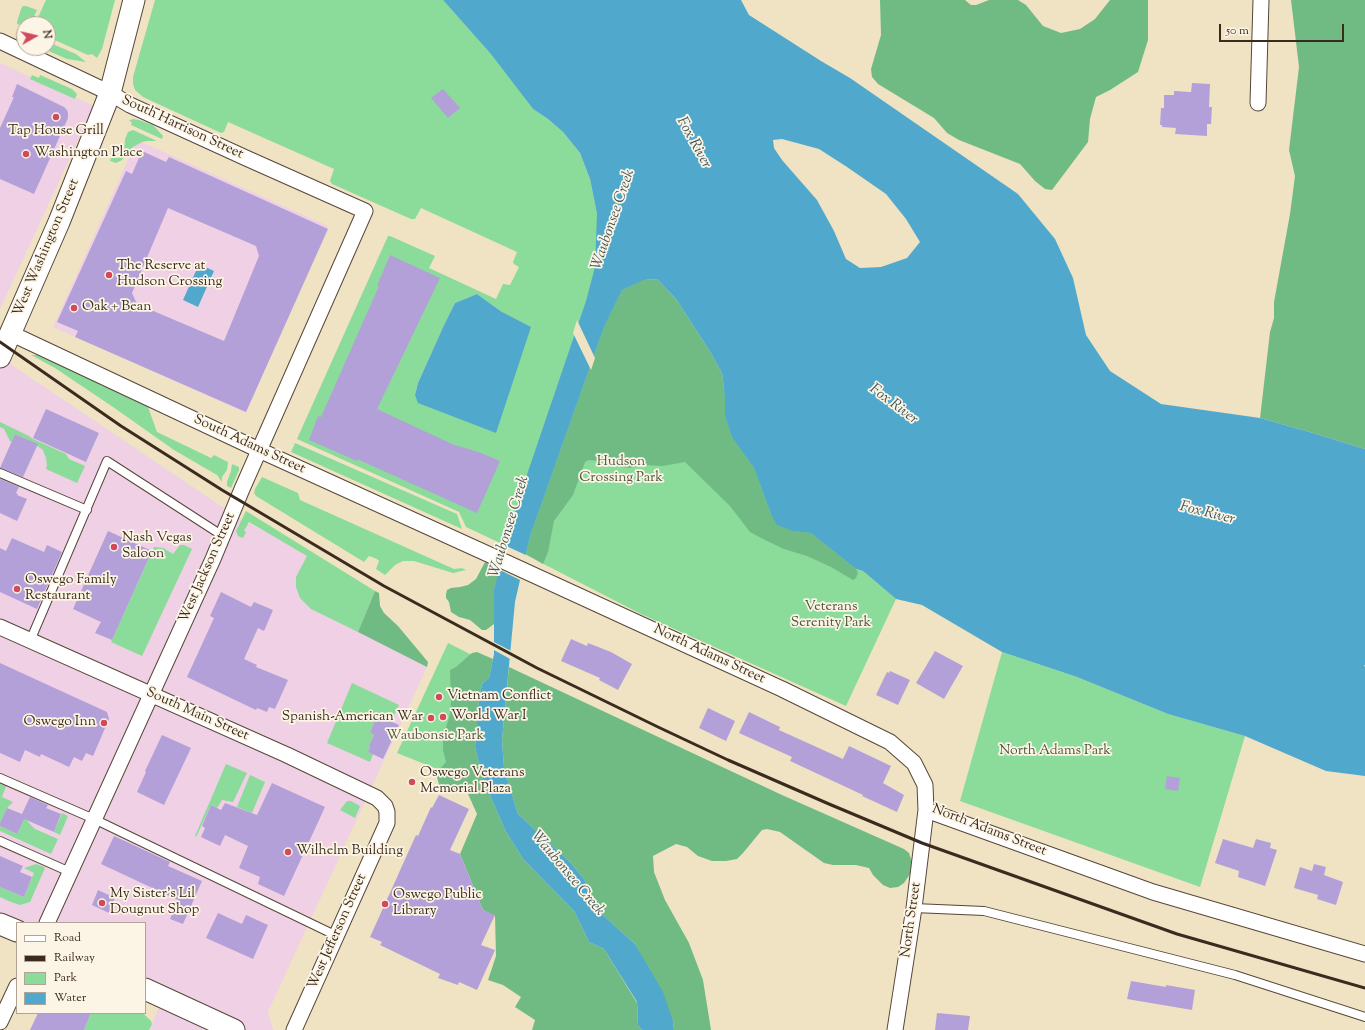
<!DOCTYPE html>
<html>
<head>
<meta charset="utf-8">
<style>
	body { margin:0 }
	#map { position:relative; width:1365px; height:1030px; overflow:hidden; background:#f0e3c4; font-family:"Sorts Mill Goudy",serif }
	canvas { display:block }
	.legend { position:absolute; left:16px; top:922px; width:130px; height:92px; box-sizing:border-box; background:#fcf5e5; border:1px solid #afa495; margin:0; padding:5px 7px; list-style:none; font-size:12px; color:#3b2a1e }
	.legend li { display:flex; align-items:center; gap:8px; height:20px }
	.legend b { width:20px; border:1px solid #afa495 }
	.north { position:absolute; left:16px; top:16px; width:40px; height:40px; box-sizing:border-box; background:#fcf5e5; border:1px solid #afa495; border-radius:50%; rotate:82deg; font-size:11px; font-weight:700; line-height:16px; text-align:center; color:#3b2a1e }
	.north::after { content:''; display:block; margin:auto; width:14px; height:18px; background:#d1495b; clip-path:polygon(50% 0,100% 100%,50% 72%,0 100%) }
	.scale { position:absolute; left:1219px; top:24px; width:125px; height:18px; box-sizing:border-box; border:2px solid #3b2a1e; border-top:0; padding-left:5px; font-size:12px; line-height:14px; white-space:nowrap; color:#3b2a1e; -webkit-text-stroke:3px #fcf5e5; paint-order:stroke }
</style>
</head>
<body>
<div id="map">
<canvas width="1365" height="1030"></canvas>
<ul class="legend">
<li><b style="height:5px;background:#fff"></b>Road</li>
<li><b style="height:5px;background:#3b2a1e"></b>Railway</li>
<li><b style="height:11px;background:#8bdb9b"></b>Park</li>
<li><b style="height:11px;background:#50a9cd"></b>Water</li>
</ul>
<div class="north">N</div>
<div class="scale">50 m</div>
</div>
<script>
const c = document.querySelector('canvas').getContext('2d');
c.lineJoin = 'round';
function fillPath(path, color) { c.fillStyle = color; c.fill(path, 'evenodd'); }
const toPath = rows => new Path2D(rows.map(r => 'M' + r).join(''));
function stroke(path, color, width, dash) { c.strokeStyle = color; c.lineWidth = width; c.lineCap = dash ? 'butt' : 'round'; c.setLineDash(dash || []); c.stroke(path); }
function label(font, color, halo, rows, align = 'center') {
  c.font = font + ' "Sorts Mill Goudy",serif'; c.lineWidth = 3.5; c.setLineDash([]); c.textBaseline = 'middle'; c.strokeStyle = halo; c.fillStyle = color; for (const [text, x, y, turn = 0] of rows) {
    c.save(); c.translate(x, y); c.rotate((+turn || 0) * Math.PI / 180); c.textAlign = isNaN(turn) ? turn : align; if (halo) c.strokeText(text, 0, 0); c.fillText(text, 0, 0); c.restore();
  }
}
fillPath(toPath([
	[0,63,94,106,0,309],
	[137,140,328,226,246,413,53,327],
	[0,357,242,520,309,553,427,667,268,1012,273,1030,149,1030,166,992,145,982,145,923,17,923,0,916]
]), '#f0d0e4');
fillPath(toPath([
	[46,0,115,0,102,49,97,58,92,54,88,55,48,37,48,24,35,24],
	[155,0,443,0,492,54,533,109,548,119,563,132,580,153,590,179,597,214,856,569,863,571,896,599,846,706,641,614,530,557,466,527,459,512,297,439,388,236,390,236,435,256,429,268,496,299,503,284,510,285,519,267,514,264,513,262,517,252,421,208,415,219,411,219,332,184,330,181,334,169,228,122,224,132,221,133,143,97,135,90,133,84,133,77],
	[477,294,502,312,415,395,418,383,444,325,455,303],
	[26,6,37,10,33,19,28,17,25,24,24,24,24,26,17,24,17,22,21,9,23,6],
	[48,42,76,54,86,62,67,59,44,49,48,48],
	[32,75,39,78,40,75,72,89,77,94,75,99,30,79],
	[133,119,139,120,153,125,163,136,162,139,131,125,132,122,129,121,130,120],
	[133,130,157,141,147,141,142,142,133,147,122,160,116,163,110,161,111,158,118,158,124,153,125,139,128,132],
	[31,355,40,355,50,359,148,407,157,432,211,458,214,455,228,462,227,470,222,477,222,482,217,475,174,450,113,407,55,368],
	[0,422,29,436,33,439,66,454,69,459,85,466,77,483,46,469,47,465,46,458,43,450,29,440,15,434,12,442,10,441,4,429,0,427],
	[295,443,457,514,462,529,291,452],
	[232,464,239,467,239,470,231,488,227,486,227,482,231,471],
	[262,477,298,493,300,500,454,569,462,568,466,570,453,573,414,561,403,561,395,565,385,575,376,569,379,561,377,559,369,556,364,562,256,496,254,493,255,489],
	[246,511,375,591,358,632,311,609,300,598,296,587,296,577,307,556,249,522,244,531,246,532,243,538,238,536,236,531],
	[180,545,184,545,192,549,142,656,111,642,154,547,163,548,173,554],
	[448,643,488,663,452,775,397,753],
	[1002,652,1077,677,1168,714,1245,736,1200,887,960,801],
	[352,683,399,705,391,722,381,717,379,722,375,721,370,732,374,735,369,746,370,747,368,752,373,754,370,762,327,743],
	[226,764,247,773,233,802,222,800,217,808,211,805,196,837,195,836],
	[250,775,265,782,252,813,237,807],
	[0,784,6,786,2,797,13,802,7,808,0,823],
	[347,801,351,801,360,806,355,818,340,810],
	[62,813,68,816,60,835,54,832],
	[25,816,28,822,35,829,58,839,51,854,0,831,0,826,17,834],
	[36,864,44,867,45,868,30,902,20,905,11,902,0,897,0,887,24,897,34,873,24,868],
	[91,1013,143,1013,151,1021,152,1024,149,1030,84,1030]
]), '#8bdb9b');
fillPath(toPath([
	[880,0,965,0,971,5,976,5,989,0,1018,0,1026,5,1043,26,1061,33,1080,29,1095,19,1110,0,1148,0,1148,40,1138,72,1110,90,1096,97,1090,119,1088,142,1052,190,1045,189,1035,181,1020,164,959,140,947,133,934,118,878,84,872,77,871,69,881,35],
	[1291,0,1365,0,1365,449,1313,433,1260,418,1270,332,1274,318,1274,302,1290,214,1295,176,1289,150,1299,67],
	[657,279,676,299,709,350,722,373,725,397,725,416,732,436,754,468,771,514,793,531,811,533,856,569,858,573,856,578,853,580,831,567,807,556,784,549,765,540,750,532,730,506,685,462,663,466,642,465,629,468,611,465,598,461,589,460,585,462,573,495,554,521,548,552,543,564,526,554,530,536,604,327,622,290,644,280],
	[485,562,500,570,494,589,494,624,486,630,482,630,470,620,459,617,451,612,449,602,446,598,446,594,447,590,451,588,460,587,468,585,476,579],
	[375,591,379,593,380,606,384,613,398,626,428,662,427,667,358,632],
	[477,652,493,659,489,678,482,684,479,699,475,747,483,779,505,830,523,859,574,911,589,942,604,949,637,1003,638,1025,642,1030,532,1030,535,1020,515,1007,521,997,503,985,488,980,496,956,495,916,483,910,460,854,477,814,468,794,460,790,446,794,441,792,437,777,439,770,446,762,443,750,443,738,450,714,451,703,450,670,456,667,472,653],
	[509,667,782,795,904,849,909,853,912,862,910,874,904,883,898,887,890,888,883,885,873,875,869,868,856,865,833,865,824,863,780,832,767,829,762,830,743,853,737,859,726,861,712,861,698,856,687,847,676,844,653,856,654,872,665,900,689,943,703,980,711,1030,674,1030,673,1021,635,944,603,915,584,879,571,863,518,814,504,768,502,740]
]), '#70bb83');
fillPath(toPath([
	[443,0,741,0,749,15,821,61,850,78,1018,194,1055,239,1073,278,1086,335,1110,371,1161,404,1260,418,1313,433,1365,449,1365,665,1364,665,1365,667,1365,776,1326,771,1245,736,1168,714,1077,677,1002,652,922,605,896,599,863,571,856,569,811,533,793,531,777,525,771,514,754,468,732,437,725,416,725,397,722,373,709,350,676,299,657,279,644,280,622,290,604,327,530,536,515,602,502,740,504,768,518,814,571,863,584,879,603,915,635,944,663,992,673,1021,674,1030,642,1030,638,1025,637,1002,604,949,589,942,574,911,523,859,505,830,483,779,475,747,479,699,482,684,489,678,494,654,494,589,518,501,586,301,595,267,597,214,590,179,580,153,563,132,548,119,533,109,491,54],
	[782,139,819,149,847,167,886,194,906,219,920,242,907,258,881,267,860,268,846,259,834,231,817,200,782,160,774,148,773,140],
	[199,264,214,271,198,307,183,300],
	[477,294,502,312,531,327,496,433,418,403,415,395,418,383,444,325,455,303]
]), '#50a9cd');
fillPath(toPath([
	[577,320,595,358,591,370,573,333],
	[504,545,528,556,522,581,498,569],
	[492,641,513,652,512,660,492,649]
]), '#f0e3c4');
fillPath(toPath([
	[1192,83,1210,84,1209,107,1212,107,1211,124,1207,124,1207,136,1175,134,1176,128,1162,127,1162,125,1160,125,1161,108,1164,108,1164,95,1174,95,1174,91,1191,92],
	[17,84,64,107,67,110,68,113,68,118,34,194,0,179,0,128,14,97,12,97],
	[443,89,460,108,448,118,431,98],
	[142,151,166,162,169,157,328,229,246,412,75,337,78,331,57,322,126,171,132,174],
	[168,208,256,246,259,256,224,341,137,304,132,293],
	[390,255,440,278,377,409,452,444,481,453,500,461,477,513,357,459,357,461,309,440,318,416,321,417,379,286,377,286],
	[46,409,99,433,86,462,33,438],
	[15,434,38,444,23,477,0,468],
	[0,479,19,487,16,493,18,494,17,495,27,499,17,521,0,513],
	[108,531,152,551,112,640,95,633,101,622,73,609],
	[12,538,44,552,47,545,62,552,37,609,0,592,0,548,6,551],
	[221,592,251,607,254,602,273,610,264,631,258,628,244,659,257,665,256,667,288,680,275,709,269,707,267,712,257,708,256,710,187,677,214,618,210,616],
	[571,639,587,646,588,643,611,652,632,664,618,690,599,680,600,678,561,661],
	[935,651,963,666,944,699,916,683],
	[0,663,107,712,109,719,93,756,86,753,82,761,74,757,69,767,41,754,40,757,25,750,20,762,0,753],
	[890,671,910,680,898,705,876,695,884,678,887,672,889,673],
	[708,708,735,721,726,741,699,728],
	[749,712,780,727,779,730,843,759,849,746,891,766,883,783,904,795,897,812,862,796,863,795,790,761,792,757,739,733],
	[381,717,399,725,383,759,368,752,370,747,369,746,374,735,370,732,375,721,379,722],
	[162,735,191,748,164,805,137,792,146,772,145,771],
	[1167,776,1180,778,1178,791,1165,789],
	[272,783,325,807,284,896,258,884,260,877,239,868,248,846,225,835,220,846,201,837,205,828,202,826,211,805,221,810,225,803,257,815],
	[439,795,469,809,450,850,460,854,483,910,495,915,481,945,495,950,477,990,459,982,458,985,438,978,440,974,380,945,382,942,370,937,416,835,418,836,431,807,432,808],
	[30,797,48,805,46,808,61,814,54,832,24,819,17,834,0,826,0,823,7,808,22,814],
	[114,836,170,862,168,866,202,881,183,924,170,919,178,900,101,864],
	[1223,839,1253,848,1256,839,1271,843,1270,848,1277,850,1265,886,1238,877,1239,871,1215,863],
	[0,856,23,866,20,872,32,877,24,897,0,887],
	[1314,864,1326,867,1324,875,1343,882,1336,905,1317,899,1318,895,1294,888,1300,867,1312,871],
	[98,890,115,898,109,913,92,905],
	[218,913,242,924,246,915,268,925,253,959,206,938],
	[1131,981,1166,987,1166,985,1195,990,1192,1010,1127,999],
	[38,1013,91,1013,84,1030,30,1030],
	[937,1013,970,1016,968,1030,935,1030]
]), '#b4a0d8');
const lane = toPath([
	[0,473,87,510],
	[30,641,107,461,223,536],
	[0,778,94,819,337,936],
	[0,841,70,872],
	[914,908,984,911,1235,975,1365,1017]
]);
const street = toPath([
	[0,41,110,93,130,105,246,158,365,211,242,489,213,559,47,923],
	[1258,103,1261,0],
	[10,333,259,450,490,555,782,689,890,742,914,763,925,785,926,810,914,908,895,1030],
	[0,627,287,755,377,798,385,806,387,812,387,823,294,1030],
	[926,810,1153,892,1365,954],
	[0,1022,17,986]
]);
const secondary = toPath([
	[0,357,59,222,110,93,134,0],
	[0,924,17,931],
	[145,989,234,1030]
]);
stroke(lane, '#564637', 10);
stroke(street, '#564637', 17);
stroke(secondary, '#564637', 23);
stroke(lane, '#fff', 8);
stroke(street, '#fff', 15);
stroke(secondary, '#fff', 21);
stroke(toPath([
	[0,342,121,426,222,490,384,586,537,668,658,727,728,760,829,804,922,843,1177,934,1365,988]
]), '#3b2a1e', 3);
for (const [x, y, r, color] of [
	[56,117,4,"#d1495b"],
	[26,154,4,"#d1495b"],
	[109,275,4,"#d1495b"],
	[74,308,4,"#d1495b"],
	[114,547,4,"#d1495b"],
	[17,589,4,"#d1495b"],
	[439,697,4,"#d1495b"],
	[443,717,4,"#d1495b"],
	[431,718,4,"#d1495b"],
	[104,723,4,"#d1495b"],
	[412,782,4,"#d1495b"],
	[288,852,4,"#d1495b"],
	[102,903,4,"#d1495b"],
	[385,904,4,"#d1495b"]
]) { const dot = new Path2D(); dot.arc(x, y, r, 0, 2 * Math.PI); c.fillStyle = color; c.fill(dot); stroke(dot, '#fcf5e5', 1.5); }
label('14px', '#3b2a1e', '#fcf5e5', [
	["South Harrison Street",182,128,25],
	["West Washington Street",47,248,-67],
	["South Adams Street",249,445,25],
	["West Jackson Street",208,568,-66],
	["North Adams Street",709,655,25],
	["South Main Street",197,715,24],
	["North Adams Street",989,831,21],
	["North Street",912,920,-82],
	["West Jefferson Street",338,932,-66]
]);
label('14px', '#3b2a1e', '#fcf5e5', [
	["Tap House Grill",56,132,"center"],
	["Washington Place",34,154],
	["The Reserve at",117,267],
	["Hudson Crossing",117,283],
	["Oak + Bean",82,308],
	["Nash Vegas",122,539],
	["Saloon",122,555],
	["Oswego Family",25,581],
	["Restaurant",25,597],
	["Vietnam Conflict",447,697],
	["World War I",451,717],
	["Spanish-American War",423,718,"right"],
	["Oswego Inn",96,723,"right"],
	["Oswego Veterans",420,774],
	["Memorial Plaza",420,790],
	["Wilhelm Building",296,852],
	["My Sister's Lil",110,895],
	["Dougnut Shop",110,911],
	["Oswego Public",393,896],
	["Library",393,912]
], 'left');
label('14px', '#4f563d', '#fcf5e5', [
	["Hudson",621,463],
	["Crossing Park",621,479],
	["Veterans",831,608],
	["Serenity Park",831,624],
	["Waubonsie Park",435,737],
	["North Adams Park",1055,752]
]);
label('italic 15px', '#42565b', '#fcf5e5', [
	["Fox River",693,143,61],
	["Waubonsee Creek",614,220,-71],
	["Fox River",893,405,37],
	["Fox River",1207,514,14],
	["Waubonsee Creek",510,527,-73],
	["Waubonsee Creek",567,874,50]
]);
</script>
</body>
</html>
